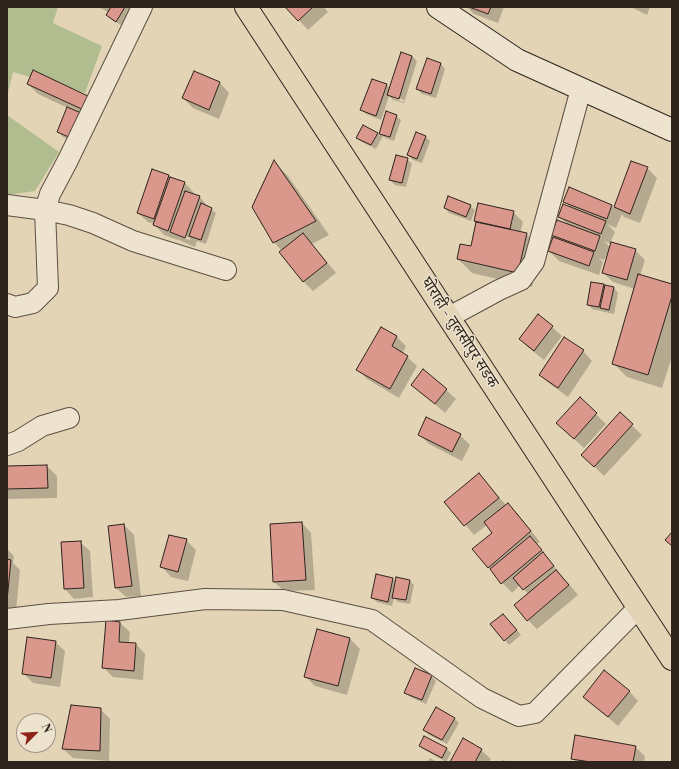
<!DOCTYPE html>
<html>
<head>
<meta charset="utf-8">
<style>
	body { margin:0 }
	#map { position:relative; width:679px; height:769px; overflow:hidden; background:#e3d4b5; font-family:"Libre Bodoni",serif }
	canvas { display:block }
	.frame { position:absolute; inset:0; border:8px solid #2f231d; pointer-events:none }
	.north { position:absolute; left:16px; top:713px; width:40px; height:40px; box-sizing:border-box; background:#ede3cf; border:1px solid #a19688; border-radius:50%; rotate:66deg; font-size:11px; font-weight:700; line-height:16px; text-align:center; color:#2f231d }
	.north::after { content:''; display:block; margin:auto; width:14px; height:18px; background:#8f2418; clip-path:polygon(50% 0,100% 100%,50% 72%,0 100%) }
</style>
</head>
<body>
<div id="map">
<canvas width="679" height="769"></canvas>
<div class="frame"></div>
<div class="north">N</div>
</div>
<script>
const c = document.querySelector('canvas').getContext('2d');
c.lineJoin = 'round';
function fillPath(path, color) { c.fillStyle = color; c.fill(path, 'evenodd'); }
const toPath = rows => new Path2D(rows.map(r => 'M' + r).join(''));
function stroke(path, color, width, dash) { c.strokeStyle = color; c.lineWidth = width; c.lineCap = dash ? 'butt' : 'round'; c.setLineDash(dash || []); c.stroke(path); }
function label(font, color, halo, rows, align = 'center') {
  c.font = font + ' "Libre Bodoni","Noto Serif Devanagari",serif'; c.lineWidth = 3; c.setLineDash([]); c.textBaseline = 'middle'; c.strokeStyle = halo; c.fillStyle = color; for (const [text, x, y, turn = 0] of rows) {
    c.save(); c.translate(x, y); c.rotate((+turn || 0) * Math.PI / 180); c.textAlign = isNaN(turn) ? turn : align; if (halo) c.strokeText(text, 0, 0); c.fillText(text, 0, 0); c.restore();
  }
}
fillPath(toPath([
	[7,7,58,7,53,23,102,46,85,93,13,72,7,97],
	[7,115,59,152,35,191,7,195]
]), '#b2bd8f');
fillPath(toPath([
	[99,7,132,7,121,25,112,20,107,15,109,13],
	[287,7,324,7,328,12,308,30],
	[467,7,504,7,498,23,474,14],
	[631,7,650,7,647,15],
	[402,53,412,56,417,61,404,103,393,100,389,96,381,120,366,114,362,110,387,85,390,89],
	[393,96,404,100,403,102,393,98],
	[427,59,441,64,445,69,436,98,422,94,417,89],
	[194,72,220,83,229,93,219,119,193,108,183,98],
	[28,84,92,98,76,142,63,137,59,132,68,108,38,94],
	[387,113,396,116,401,120,394,141,385,138,383,136,376,149,362,142,357,137,377,133,380,136],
	[425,136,430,141,422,163,413,160,408,155],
	[407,159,412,164,406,187,395,185,390,180],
	[274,162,288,176,329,235,312,244,336,273,313,291,303,281,282,251,274,242],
	[632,162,647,168,657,178,640,223,624,217,622,214,616,228,607,224,615,232,610,243,635,250,645,260,640,276,672,286,672,356,662,388,627,377,613,363,635,289,613,282,603,273,608,254,607,254,604,260,599,258,603,262,599,275,559,261,549,251,557,239,553,234,567,224,559,217,572,209,565,201,612,206,614,208],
	[604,241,611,244,610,247],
	[168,176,185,183,194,193,194,195,200,197,209,208,216,213,206,244,197,241,195,247,181,241,178,239,178,240,164,235,154,224,148,222,138,213],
	[181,235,190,238,190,240,181,237],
	[470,206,475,210,471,221,449,213,445,208],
	[513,212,523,222,520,233,526,234,541,248,532,287,472,273,458,259,472,247,477,222,475,220],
	[603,285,614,288,618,293,614,314,592,309,588,304],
	[538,315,562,336,544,360,529,348,520,339],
	[397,337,406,346,402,354,407,357,417,366,399,398,367,379,358,370],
	[583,351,592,361,568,397,550,384,540,375],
	[412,384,446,390,456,399,445,413],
	[580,399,606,424,584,448,567,433],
	[620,414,642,435,604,476,592,464],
	[419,434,460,435,470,445,462,461,429,444],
	[47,466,57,476,57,498,8,499,7,498,7,467],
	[479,475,506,505,507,504,517,513,540,542,537,544,562,576,578,595,537,629,528,620,528,594,520,585,512,593,488,567,494,533,487,525,474,535,446,502],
	[302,523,311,533,315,590,284,591,274,582],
	[124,525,134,535,141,596,126,597,116,588],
	[186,540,196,550,188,581,171,577,162,567],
	[80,542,90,551,93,597,74,599,65,589],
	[7,549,14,556,13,563,20,570,16,611,7,610],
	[393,579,396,582,409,580,414,585,410,604,398,602,394,598,392,606,377,602,372,598],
	[508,619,521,635,509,645,505,640],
	[107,622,120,623,130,632,129,644,136,644,145,654,143,680,113,677,103,667],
	[318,630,350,639,360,649,347,695,315,686,305,676],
	[55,642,65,651,60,687,33,683,23,673],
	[431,676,436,681,426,704,410,697,406,692],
	[629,691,638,701,618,726,584,697],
	[100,709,110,719,109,761,73,758,63,749],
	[454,718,459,723,447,744,429,735,424,730],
	[420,746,446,748,451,753,446,762,425,750],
	[635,747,645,756,644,762,576,762,572,758],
	[481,750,491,759,489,762,451,762],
	[430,758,437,762,427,762],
	[502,760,510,762,502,762]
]), '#0003');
const building = toPath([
	[111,7,125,7,116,22,106,15,111,7],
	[285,7,313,7,298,21,285,7],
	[469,7,491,7,488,14,469,7],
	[401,52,412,56,399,99,387,95,401,52],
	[427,58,441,63,431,94,416,89,427,58],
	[33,70,92,98,86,111,27,84,33,70],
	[194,71,220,82,209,110,182,98,194,71],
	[372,79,387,84,376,116,360,110,372,79],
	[67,107,81,113,71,138,57,132,67,107],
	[386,111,397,115,390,137,379,134,386,111],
	[363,125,378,133,371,145,356,138,363,125],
	[416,132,426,136,417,159,407,155,416,132],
	[396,155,408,158,402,183,389,180,396,155],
	[274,160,316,221,273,243,252,207,274,160],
	[631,161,648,167,630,214,614,207,631,161],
	[152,169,169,175,154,219,137,213,152,169],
	[170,177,185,182,168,231,153,225,170,177],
	[569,187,612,205,607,219,563,202,569,187],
	[185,191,200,196,185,238,170,232,185,191],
	[448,196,471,205,466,217,444,208,448,196],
	[201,203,212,208,201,240,189,236,201,203],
	[478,203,514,211,510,229,474,221,478,203],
	[563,204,606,221,601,234,558,217,563,204],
	[557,220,600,236,595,251,551,235,557,220],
	[476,222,527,233,518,273,457,259,460,244,471,246,476,222],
	[303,233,327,263,303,282,279,252,303,233],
	[553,237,594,252,589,266,548,251,553,237],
	[611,242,636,249,627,280,602,273,611,242],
	[638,274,672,284,672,296,648,375,612,364,638,274],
	[591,282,604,284,599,307,587,305,591,282],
	[605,285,614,287,609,310,600,308,605,285],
	[538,314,553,326,534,351,519,339,538,314],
	[381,327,397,336,392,346,408,356,390,389,356,370,381,327],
	[564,337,584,350,558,388,539,375,564,337],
	[423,369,447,389,435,404,411,385,423,369],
	[580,397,597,413,574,439,556,423,580,397],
	[620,412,633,424,594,467,581,455,620,412],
	[426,417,461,434,452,452,418,435,426,417],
	[47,465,48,488,7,489,7,466,47,465],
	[479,473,499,498,464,526,444,502,479,473],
	[508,503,531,531,488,568,472,549,492,533,484,522,508,503],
	[302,522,306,580,273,582,270,524,302,522],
	[124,524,132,586,115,588,108,526,124,524],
	[672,532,672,546,665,540,672,532],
	[169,535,187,539,178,572,160,567,169,535],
	[530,536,542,550,501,584,490,569,530,536],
	[81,541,84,588,64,589,61,542,81,541],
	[543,552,554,566,523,590,513,578,543,552],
	[7,559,11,560,7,600,7,559],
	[556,570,569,585,527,621,514,605,556,570],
	[376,574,393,578,388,602,371,598,376,574],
	[396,577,410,580,406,600,392,598,396,577],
	[503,614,517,630,504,641,490,624,503,614],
	[106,620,120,622,119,642,136,643,134,671,102,668,106,620],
	[317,629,350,638,338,686,304,677,317,629],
	[27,637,56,641,51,678,22,674,27,637],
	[415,668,432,675,422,700,404,693,415,668],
	[604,670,630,691,608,717,583,697,604,670],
	[71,705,101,708,100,751,62,749,71,705],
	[436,707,455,718,442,740,423,730,436,707],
	[575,735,636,746,633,762,591,762,571,759,575,735],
	[424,736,447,748,442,758,419,746,424,736],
	[463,738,482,749,475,762,450,762,463,738]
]);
fillPath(building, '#da978c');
stroke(building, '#2f231d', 1);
const street = toPath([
	[7,205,45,210,50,194,68,160,142,7],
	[7,304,15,307,33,303,48,288,45,210,69,215,93,223,133,241,226,270],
	[449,317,499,290,521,280,534,262,581,89],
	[7,445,18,441,42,426,69,418],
	[7,619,49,614,119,610,205,599,283,600,372,620,482,698,519,716,535,713,638,608]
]);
const secondary = toPath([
	[438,7,517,60,672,130]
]);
const primary = toPath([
	[246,7,672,659]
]);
stroke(street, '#5c4f43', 22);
stroke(secondary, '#2f231d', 24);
stroke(primary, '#2f231d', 24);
stroke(street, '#ede3cf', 20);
stroke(secondary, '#ede3cf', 22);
stroke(primary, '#e3d4b5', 22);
label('16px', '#2f231d', '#ede3cf', [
	["घोराही - तुलसीपुर सडक",459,333,57]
]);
</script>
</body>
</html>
